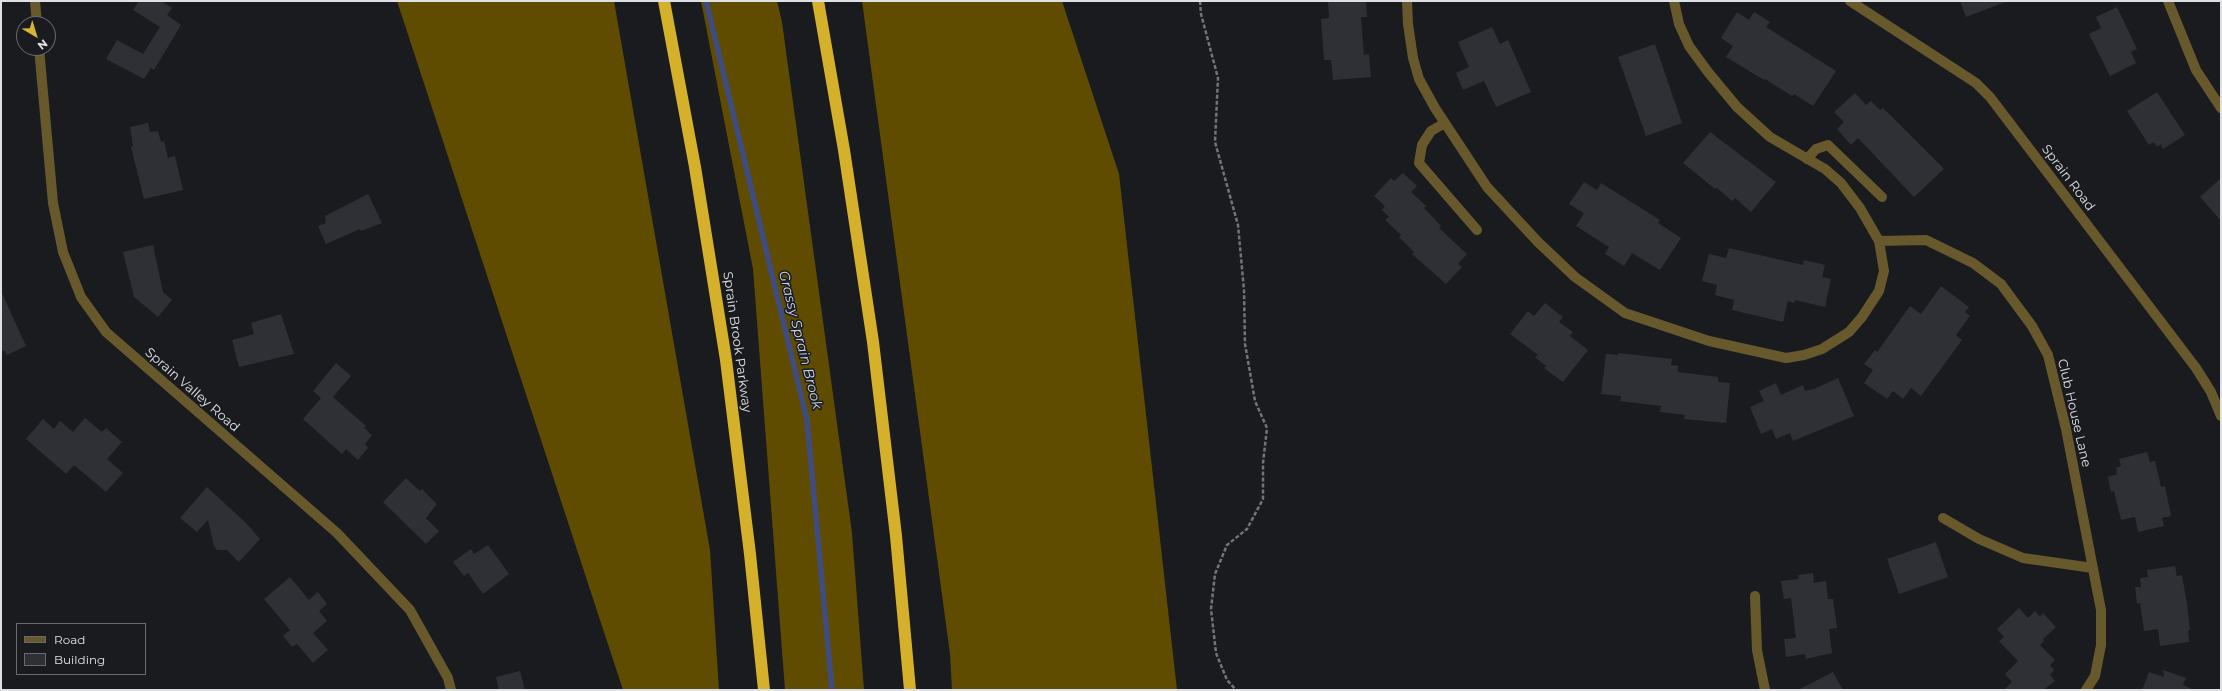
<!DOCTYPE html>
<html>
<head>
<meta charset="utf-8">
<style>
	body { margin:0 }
	#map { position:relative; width:2222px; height:691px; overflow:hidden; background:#191b1f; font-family:Montserrat,sans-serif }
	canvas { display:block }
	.frame { position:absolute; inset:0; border:2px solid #dfe0e3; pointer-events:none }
	.legend { position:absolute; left:16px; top:623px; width:130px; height:52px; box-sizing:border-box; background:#191b1f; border:1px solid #686a6d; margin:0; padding:5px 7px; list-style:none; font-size:12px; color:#dfe0e3 }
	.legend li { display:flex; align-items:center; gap:8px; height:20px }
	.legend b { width:20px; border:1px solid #686a6d }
	.north { position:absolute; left:16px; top:16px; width:40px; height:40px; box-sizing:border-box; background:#191b1f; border:1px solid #686a6d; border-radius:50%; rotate:142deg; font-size:11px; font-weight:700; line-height:16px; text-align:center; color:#dfe0e3 }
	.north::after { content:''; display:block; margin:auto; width:14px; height:18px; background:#d8b434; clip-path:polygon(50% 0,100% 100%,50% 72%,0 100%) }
</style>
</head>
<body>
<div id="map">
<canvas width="2222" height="691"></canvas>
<div class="frame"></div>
<ul class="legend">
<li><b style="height:5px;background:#67592c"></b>Road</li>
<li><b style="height:11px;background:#2e3035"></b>Building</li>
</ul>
<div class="north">N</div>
</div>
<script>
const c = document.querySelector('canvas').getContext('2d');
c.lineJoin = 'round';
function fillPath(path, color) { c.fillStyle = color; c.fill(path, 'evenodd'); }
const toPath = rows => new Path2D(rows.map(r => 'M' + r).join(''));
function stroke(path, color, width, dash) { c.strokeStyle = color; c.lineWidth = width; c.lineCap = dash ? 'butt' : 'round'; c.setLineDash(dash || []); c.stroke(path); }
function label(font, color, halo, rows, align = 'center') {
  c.font = font + ' Montserrat,sans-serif'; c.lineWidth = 3; c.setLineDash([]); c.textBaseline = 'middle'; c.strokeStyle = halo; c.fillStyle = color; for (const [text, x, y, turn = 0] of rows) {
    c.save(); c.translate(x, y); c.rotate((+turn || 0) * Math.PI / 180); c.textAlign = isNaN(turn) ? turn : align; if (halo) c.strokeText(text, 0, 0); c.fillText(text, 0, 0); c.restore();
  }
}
fillPath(toPath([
	[397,1,614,1,710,550,719,690,623,690],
	[701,1,777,1,782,22,852,533,864,690,785,690,753,269],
	[862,1,1062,1,1119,174,1177,690,952,690,950,654]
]), '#5f4c01');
stroke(toPath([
	[706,1,807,420,832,690]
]), '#3f4c80', 5.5);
fillPath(toPath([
	[139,1,161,1,172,8,167,15,181,25,154,70,151,68,144,79,106,59,117,40,143,54,160,27,133,10],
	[1328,1,1366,1,1367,17,1361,17,1364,55,1369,54,1371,77,1333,80,1331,60,1324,60,1321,19,1329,18],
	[1960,1,2005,1,2005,2,1966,17],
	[2117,7,2137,49,2131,52,2136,63,2110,76,2089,34,2101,28,2096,17],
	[1737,12,1749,20,1754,12,1770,22,1766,27,1836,71,1813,106,1794,94,1792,96,1765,79,1764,80,1726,57,1733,46,1721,38],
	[1492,27,1500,44,1508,40,1531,92,1496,107,1484,81,1463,90,1456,73,1469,67,1458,42],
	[1655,44,1682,123,1646,136,1618,57],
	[2157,92,2185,135,2163,149,2161,144,2157,147,2154,142,2149,145,2127,111],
	[1855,93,1866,105,1871,101,1880,110,1883,108,1944,169,1914,197,1858,138,1851,145,1837,129,1844,122,1834,112],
	[148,123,150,132,158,131,161,142,164,141,168,158,175,156,183,190,144,199,131,147,133,146,130,127],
	[1710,132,1776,182,1751,212,1735,198,1732,201,1717,188,1715,189,1683,163],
	[1403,173,1417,186,1411,192,1426,206,1424,208,1441,226,1439,228,1467,254,1458,264,1462,267,1446,284,1412,254,1414,252,1399,237,1401,235,1385,220,1389,217,1382,210,1385,206,1374,196,1391,178,1394,181],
	[2221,178,2221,221,2200,197],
	[1584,182,1597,190,1601,183,1660,220,1658,223,1681,238,1660,270,1632,253,1624,266,1605,254,1609,247,1576,226,1584,213,1569,204],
	[368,194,382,223,361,231,360,229,326,244,318,226,326,223,325,216],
	[153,245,163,292,172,300,158,317,134,297,123,252],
	[1729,248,1803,265,1804,260,1825,265,1822,277,1831,279,1825,307,1795,300,1794,303,1788,301,1783,322,1732,310,1734,300,1715,295,1717,285,1702,281,1709,254,1726,258],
	[1941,286,1969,307,1965,312,1970,316,1956,335,1962,340,1921,396,1911,388,1903,399,1893,391,1887,399,1864,383,1873,370,1864,364,1875,350,1877,352,1910,306,1921,314],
	[1,291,26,346,7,355,4,350,1,352],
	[1545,303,1563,317,1559,322,1573,332,1570,336,1588,350,1563,382,1544,368,1546,366,1535,357,1538,355,1510,334,1528,311,1534,316],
	[281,314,294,354,239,367,232,340,254,334,251,323],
	[1618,353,1672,359,1671,365,1678,366,1678,372,1718,377,1718,382,1730,383,1726,423,1684,419,1685,415,1660,412,1661,406,1620,401,1621,396,1601,394,1606,354,1618,355],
	[336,363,351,376,333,397,366,426,364,428,372,435,365,444,368,448,358,460,346,449,342,454,303,419,321,398,313,391],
	[1838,378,1854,416,1793,441,1790,433,1776,439,1772,429,1761,434,1750,407,1764,401,1759,391,1776,383,1781,395,1803,385,1805,391,1814,389],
	[85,418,102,432,106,428,122,442,107,459,123,473,106,492,74,465,66,474,26,439,43,419,54,429,60,421,73,432],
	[2147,452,2150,462,2155,461,2161,487,2165,486,2171,516,2162,518,2164,526,2138,532,2135,517,2121,520,2114,491,2111,492,2108,477,2117,474,2116,468,2121,466,2119,459],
	[406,478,420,491,422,489,437,504,426,518,439,531,426,544,383,502],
	[207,487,246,523,260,539,239,562,227,550,217,550,214,546,208,520,197,532,180,518],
	[1936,542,1948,577,1899,594,1887,559],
	[488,545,509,574,483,594,468,573,464,576,453,562,471,549,474,554],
	[2175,566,2177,576,2182,575,2187,604,2190,630,2188,630,2189,642,2160,646,2158,629,2144,631,2140,603,2137,604,2135,587,2141,587,2140,578,2148,577,2147,570],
	[1813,573,1814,583,1826,581,1828,599,1833,599,1837,628,1829,629,1832,653,1806,659,1805,654,1786,657,1784,639,1796,638,1791,598,1784,599,1781,581,1799,579,1798,575],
	[290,577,309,600,318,592,327,604,319,611,327,621,313,633,328,650,313,663,297,644,292,647,283,636,290,630,264,599],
	[2019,608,2028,618,2035,611,2040,617,2043,613,2056,627,2043,639,2044,641,2040,645,2055,660,2050,665,2054,670,2050,675,2055,681,2043,690,2004,690,2012,682,2005,674,2018,661,1999,641,2004,637,1997,629],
	[2163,670,2186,678,2183,685,2194,690,2142,690,2149,672,2164,677],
	[520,671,525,690,499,690,496,677],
	[1833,672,1843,690,1798,690]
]), '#2e3035');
stroke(toPath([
	[1200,1,1201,14,1218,78,1215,142,1238,225,1244,290,1245,344,1255,401,1267,428,1263,463,1263,499,1247,529,1227,545,1215,574,1211,609,1216,653,1227,680,1236,690]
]), '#727477', 2.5, [4, 2]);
stroke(toPath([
	[35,1,37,24],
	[1407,1,1408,24,1413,58,1419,79,1435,108,1487,187,1538,242,1575,277,1625,313,1709,341,1786,358,1804,355,1822,349,1849,332,1862,317,1879,291,1884,271,1879,241,1860,208,1841,183,1825,169,1770,137,1737,107,1708,72,1689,46,1679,24,1674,1],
	[1850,1,1976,83,1990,97,2196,368,2211,392,2221,416],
	[2168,1,2196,70,2221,108],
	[39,48,53,203,63,252,81,297,106,332,337,533,410,610,448,678,451,690],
	[1445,123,1431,131,1422,145,1419,163,1477,230],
	[1807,159,1816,149,1828,145,1882,197],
	[1879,241,1926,240,1973,263,2001,284,2032,326,2048,355,2066,429,2101,610,2101,645,2095,676,2086,690],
	[1943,518,1979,539,2023,558,2093,568],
	[1755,596,1757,650,1765,690]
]), '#67592c', 10);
stroke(toPath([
	[664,1,695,167,726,360,750,554,764,690],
	[818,1,844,150,873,342,896,536,910,690]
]), '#d5b12b', 12);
label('13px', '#dfe0e3', '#191b1f', [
	["Sprain Road",2068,178,53],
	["Sprain Brook Parkway",737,342,82],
	["Sprain Valley Road",192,390,41],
	["Club House Lane",2074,413,77]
]);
label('italic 14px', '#ccd6f7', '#191b1f', [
	["Grassy Sprain Brook",800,340,76]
]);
</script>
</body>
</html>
